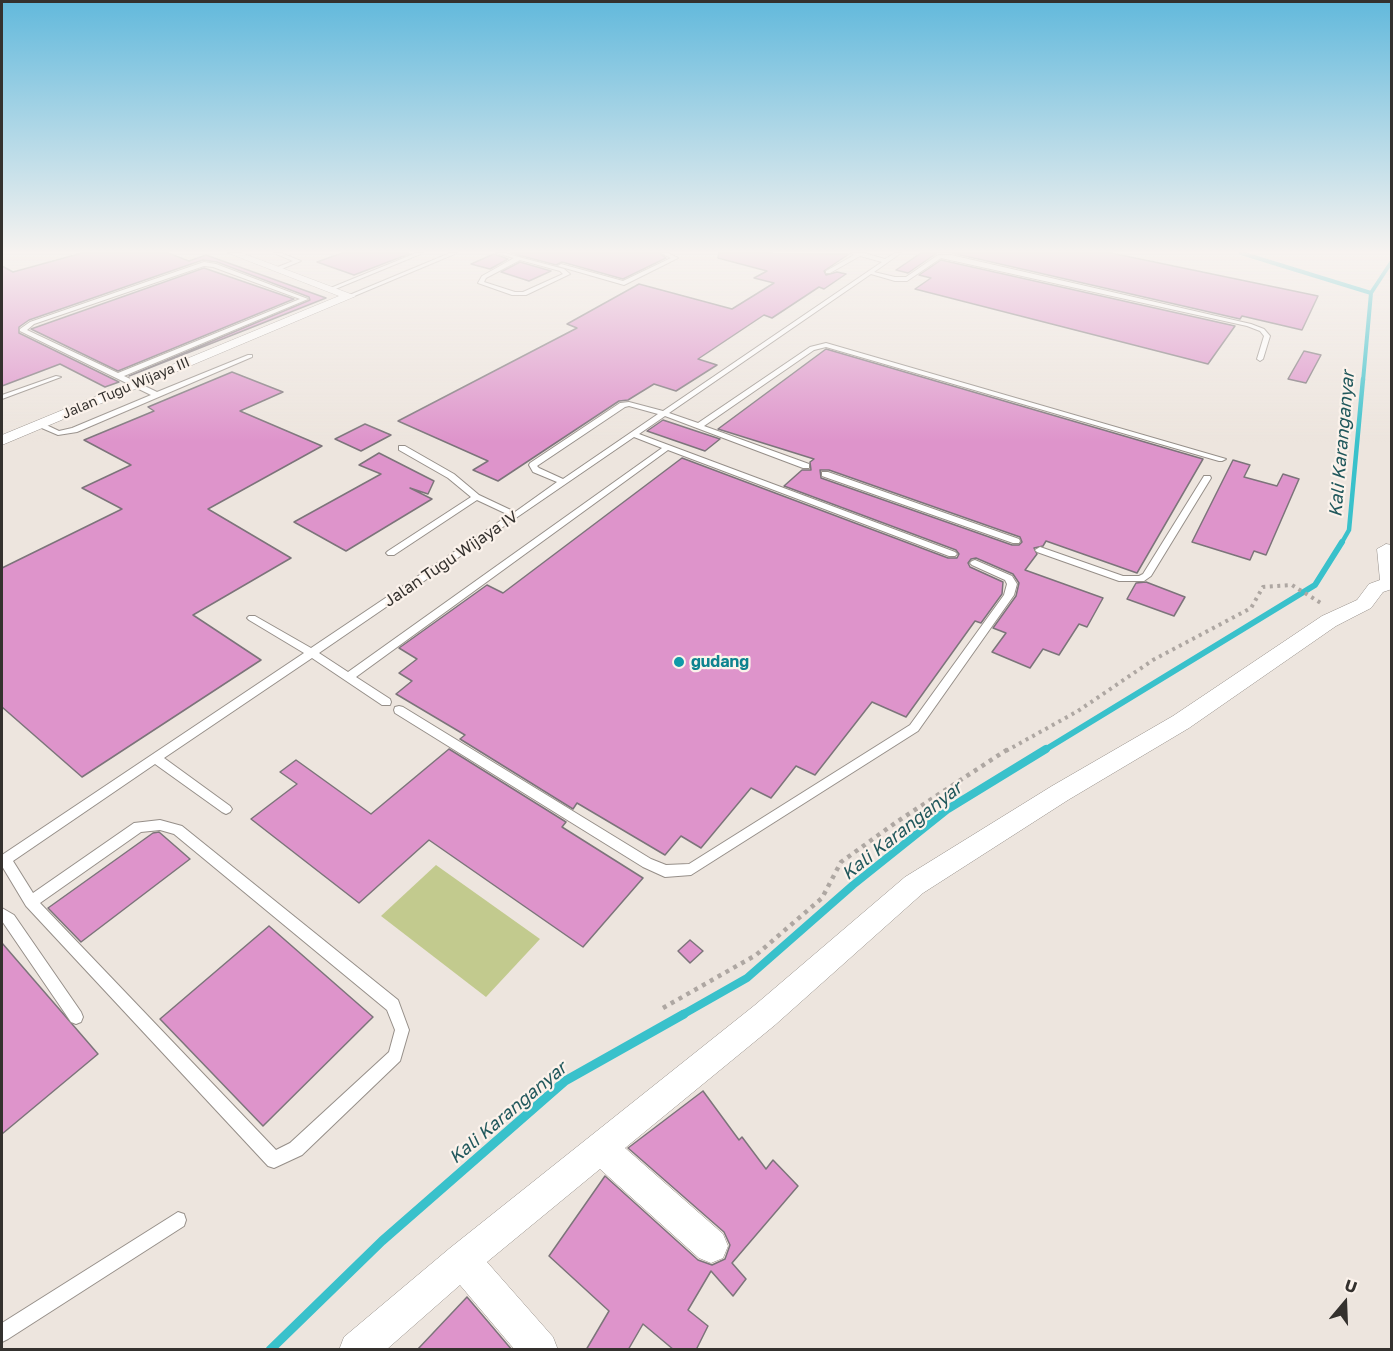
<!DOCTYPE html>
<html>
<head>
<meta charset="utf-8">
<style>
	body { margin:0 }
	#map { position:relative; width:1393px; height:1351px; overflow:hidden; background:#ede5de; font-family:"Golos Text",sans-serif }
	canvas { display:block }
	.frame { position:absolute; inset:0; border:3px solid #34312e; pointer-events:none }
	.north { position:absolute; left:1315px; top:1273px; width:60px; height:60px; -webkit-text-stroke:4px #fbf2eb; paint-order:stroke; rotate:19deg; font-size:16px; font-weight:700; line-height:24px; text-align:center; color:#34312e }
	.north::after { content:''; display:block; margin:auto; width:21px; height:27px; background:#34312e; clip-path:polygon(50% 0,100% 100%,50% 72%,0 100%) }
</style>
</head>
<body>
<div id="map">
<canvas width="1393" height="1351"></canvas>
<div class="frame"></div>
<div class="north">U</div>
</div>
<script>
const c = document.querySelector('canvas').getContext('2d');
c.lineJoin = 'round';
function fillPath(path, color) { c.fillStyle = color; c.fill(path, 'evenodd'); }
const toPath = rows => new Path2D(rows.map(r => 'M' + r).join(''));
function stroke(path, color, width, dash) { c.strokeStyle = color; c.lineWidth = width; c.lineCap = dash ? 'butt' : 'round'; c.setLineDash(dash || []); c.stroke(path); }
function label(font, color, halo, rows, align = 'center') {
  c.font = font + ' "Golos Text",sans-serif'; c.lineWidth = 4.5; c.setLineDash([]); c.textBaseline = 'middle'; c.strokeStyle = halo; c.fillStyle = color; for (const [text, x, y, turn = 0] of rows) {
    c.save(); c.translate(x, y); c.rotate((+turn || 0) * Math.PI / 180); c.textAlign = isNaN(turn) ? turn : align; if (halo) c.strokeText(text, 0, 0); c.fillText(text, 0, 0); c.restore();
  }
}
fillPath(toPath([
	[436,865,540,939,486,997,381,916]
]), '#c2ca8e');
stroke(toPath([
	[1241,253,1371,293],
	[1363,381,1371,293,1392,261]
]), '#39c1cb', 4);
stroke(toPath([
	[1341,544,1349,530,1363,379]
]), '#39c1cb', 4.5);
stroke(toPath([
	[1043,751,1315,585,1342,542]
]), '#39c1cb', 6);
stroke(toPath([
	[682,1015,747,978,853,885,948,809,1046,749]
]), '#39c1cb', 8);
stroke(toPath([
	[270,1350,382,1241,565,1081,684,1014]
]), '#39c1cb', 9);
const building = toPath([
	[82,253,168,253,189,261,206,255,326,298,129,376,310,300,309,297,217,262,203,260,29,320,19,327,19,333,119,382,105,387,60,364,2,386,2,266,13,272,82,253],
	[342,253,408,253,409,254,354,275,317,262,342,253],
	[511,253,659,253,666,258,623,279,562,262,556,265,511,253],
	[719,253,849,254,824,271,826,275,837,272,846,274,824,289,819,287,772,318,764,315,698,359,717,365,676,391,654,384,628,400,619,401,498,481,473,470,488,461,398,421,577,328,567,324,639,284,732,309,774,283,754,278,767,271,718,258,719,253],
	[921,253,1111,253,1318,296,1302,330,1242,316,1240,319,952,253,937,253,908,273,896,270,921,253],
	[494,254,508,259,490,269,471,264,494,254],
	[941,260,1235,326,1208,364,915,289,931,278,919,275,941,260],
	[520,262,551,271,529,281,501,272,520,262],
	[204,268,294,299,118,371,31,329,204,268],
	[826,349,1203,459,1137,573,1046,541,1043,546,1034,548,1037,554,1025,570,1103,598,1087,627,1079,624,1059,655,1043,649,1030,668,992,652,1006,633,993,628,1016,596,1019,583,1013,574,976,558,971,559,968,563,970,567,1003,582,1002,594,981,623,975,621,906,717,872,702,815,775,796,766,771,798,751,788,701,848,681,836,665,855,577,803,573,809,460,739,465,735,396,694,412,681,399,673,417,659,399,648,487,585,503,593,682,458,948,558,957,558,959,554,956,550,784,486,802,470,811,470,810,462,814,459,718,429,826,349],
	[820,470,829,470,1020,537,1022,542,1019,545,1012,545,821,478,820,470],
	[1304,351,1321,355,1306,383,1288,379,1304,351],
	[232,372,283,392,240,411,322,446,208,509,291,558,193,615,261,660,82,777,2,707,2,568,122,509,82,488,131,465,84,440,154,411,148,407,232,372],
	[663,420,720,439,705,451,647,431,663,420],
	[365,424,391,435,361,451,335,439,365,424],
	[379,453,434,481,428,494,410,488,432,499,346,551,294,522,381,474,359,465,379,453],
	[1233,460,1250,465,1244,477,1277,486,1283,474,1299,479,1266,555,1254,551,1250,560,1192,542,1233,460],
	[1146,582,1185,597,1174,616,1127,599,1136,583,1146,582],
	[449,749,566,822,562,827,643,878,583,947,429,840,359,903,251,819,297,784,280,772,296,760,371,814,449,749],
	[159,832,190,859,81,942,48,908,153,833,159,832],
	[269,926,373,1017,263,1126,160,1019,269,926],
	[690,940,703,951,690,963,678,951,690,940],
	[2,943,98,1054,2,1134,2,943],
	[703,1091,739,1140,742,1137,766,1169,773,1160,798,1186,732,1263,746,1279,733,1296,711,1271,688,1310,708,1326,696,1350,674,1350,643,1324,628,1350,586,1350,609,1311,549,1256,605,1176,698,1260,712,1265,725,1259,730,1245,724,1232,628,1148,703,1091],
	[467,1297,512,1350,417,1350,467,1297]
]);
fillPath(building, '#de94cb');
stroke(building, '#7c747a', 1.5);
const service = toPath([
	[274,253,281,253,301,261,279,270,275,270,275,268,293,261,274,253],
	[416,253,423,253,333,290,328,289,416,253],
	[450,253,457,253,352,297,347,296,450,253],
	[496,253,504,253,564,269,570,274,526,295,512,295,478,283,482,276,514,258,496,253],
	[520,260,560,271,563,274,523,292,515,292,484,282,486,278,520,260],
	[661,253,668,253,678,258,624,285,558,266,561,264,623,281,671,258,661,253],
	[851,253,864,253,885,259,895,253,901,253,874,272,895,277,906,277,938,255,951,255,1251,324,1264,329,1270,336,1263,359,1260,361,1257,359,1264,336,1260,331,1247,326,941,258,907,281,895,281,871,274,669,413,698,423,810,347,826,343,1226,459,1222,461,1219,461,826,347,814,350,704,426,809,464,809,468,803,468,665,416,639,434,955,552,957,554,955,556,949,556,668,450,356,677,390,699,391,702,390,705,382,705,312,658,164,758,230,806,232,809,230,812,226,814,222,812,155,764,13,861,33,893,134,823,160,820,182,826,398,1000,409,1030,400,1061,302,1155,274,1168,268,1166,26,906,2,866,2,855,304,653,249,620,247,618,249,616,255,616,311,648,509,515,477,500,394,555,388,555,386,553,388,551,471,497,448,478,399,450,399,446,405,446,454,474,479,495,515,512,557,482,533,472,529,465,530,463,620,403,629,402,663,411,882,262,860,256,830,273,826,273,826,271,854,255,851,253],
	[629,406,658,414,563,479,539,468,537,466,625,407,629,406],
	[634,437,662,448,348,672,319,653,634,437],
	[160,830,174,834,387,1010,395,1030,389,1052,290,1143,276,1150,40,903,141,832,160,830],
	[204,262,216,264,308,299,124,376,157,392,248,355,252,355,252,357,77,432,58,435,37,426,36,424,40,422,59,431,72,428,151,395,20,331,20,329,30,322,204,262],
	[204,266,213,267,300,299,118,373,27,330,34,324,204,266],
	[56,376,61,377,2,399,2,395,56,376],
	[822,472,828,472,1019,539,1020,541,1019,543,1013,543,822,476,822,472],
	[1204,476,1210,476,1211,478,1151,576,1144,581,1119,581,1037,552,1035,550,1040,547,1043,548,1123,576,1139,576,1143,574,1204,476],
	[975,560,1012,576,1017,584,1014,595,918,731,691,875,665,877,643,867,395,713,394,710,395,707,399,706,403,707,651,859,666,865,689,864,910,725,1004,595,1007,584,1005,580,972,565,970,563,972,561,975,560],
	[2,908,14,915,81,1012,83,1017,81,1022,76,1024,71,1022,2,921,2,908],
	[178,1212,184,1214,186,1220,184,1226,8,1339,2,1342,2,1323,178,1212]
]);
const minor = toPath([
	[228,253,242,253,356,296,2,445,2,435,339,296,228,253],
	[1386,544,1392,545,1392,589,1383,592,1371,608,1336,626,1189,728,1068,800,923,893,775,1025,625,1148,723,1234,728,1246,723,1258,711,1263,699,1258,600,1169,487,1262,553,1337,558,1350,515,1350,460,1285,386,1350,339,1350,344,1337,450,1248,755,1005,905,877,1052,786,1173,716,1322,616,1357,600,1369,584,1380,580,1377,549,1386,544]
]);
stroke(service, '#968f89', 2);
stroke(minor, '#968f89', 1);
stroke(toPath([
	[1006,751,1078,711,1153,660,1251,608,1263,587,1292,585,1324,605]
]), '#aea7a2', 4, [3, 4.5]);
stroke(toPath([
	[663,1008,756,955,822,898,841,862,898,821,1008,749]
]), '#aea7a2', 4.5, [4, 5]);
fillPath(service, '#fff');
fillPath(minor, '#fff');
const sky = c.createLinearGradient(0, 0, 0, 442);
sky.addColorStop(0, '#62b9dc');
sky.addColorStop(0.57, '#f7f3f0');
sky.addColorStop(1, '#f7f3f000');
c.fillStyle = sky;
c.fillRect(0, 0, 1393, 442);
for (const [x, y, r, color] of [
	[679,662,6,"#0f9aa8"]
]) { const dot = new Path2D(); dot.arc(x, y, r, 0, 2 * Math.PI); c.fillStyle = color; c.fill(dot); stroke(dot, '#fbf2eb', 2); }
label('14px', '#34312e', '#fbf2eb', [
	["Jalan Tugu Wijaya III",126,388,-23]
]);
label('16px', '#34312e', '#fbf2eb', [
	["Jalan Tugu Wijaya IV",451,559,-34]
]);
label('bold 16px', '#0d838f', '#fbf2eb', [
	["gudang",691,662]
], 'left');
label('italic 18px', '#21585c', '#fbf2eb', [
	["Kali Karanganyar",1342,444,-85],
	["Kali Karanganyar",902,831,-38],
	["Kali Karanganyar",508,1113,-40]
]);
</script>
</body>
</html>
